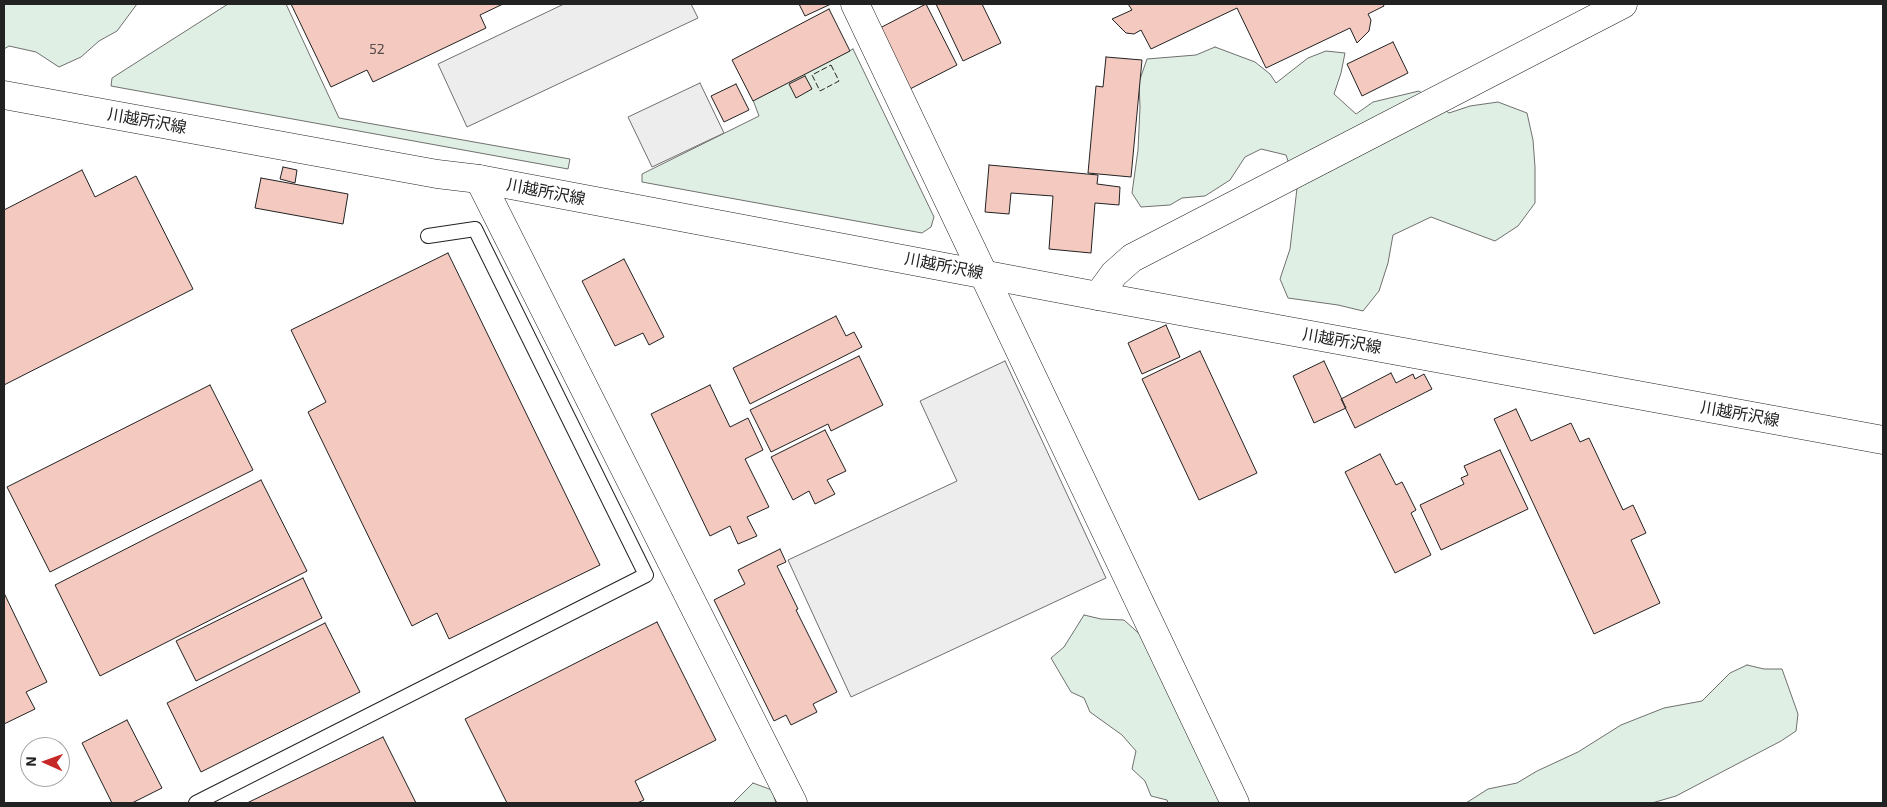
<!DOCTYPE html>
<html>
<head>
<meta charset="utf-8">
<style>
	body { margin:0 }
	#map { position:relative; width:1887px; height:807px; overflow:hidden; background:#fff; font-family:"Exo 2",sans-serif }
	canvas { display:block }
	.frame { position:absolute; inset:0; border:5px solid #222; pointer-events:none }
	.north { position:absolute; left:20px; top:737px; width:50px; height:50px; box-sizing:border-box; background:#fff; border:1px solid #a7a7a7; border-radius:50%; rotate:272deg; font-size:14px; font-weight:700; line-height:20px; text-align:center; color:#222 }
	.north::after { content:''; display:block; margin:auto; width:18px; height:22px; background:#c62828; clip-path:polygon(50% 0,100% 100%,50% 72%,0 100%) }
</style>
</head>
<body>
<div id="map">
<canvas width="1887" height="807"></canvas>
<div class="frame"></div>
<div class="north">N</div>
</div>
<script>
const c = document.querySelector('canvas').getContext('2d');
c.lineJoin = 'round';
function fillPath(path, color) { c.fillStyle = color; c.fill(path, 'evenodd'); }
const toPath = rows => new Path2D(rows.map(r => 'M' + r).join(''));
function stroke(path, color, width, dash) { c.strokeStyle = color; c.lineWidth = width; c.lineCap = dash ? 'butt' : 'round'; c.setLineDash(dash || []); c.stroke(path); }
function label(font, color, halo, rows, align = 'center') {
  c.font = font + ' "Exo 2","Noto Sans JP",sans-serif'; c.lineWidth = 4; c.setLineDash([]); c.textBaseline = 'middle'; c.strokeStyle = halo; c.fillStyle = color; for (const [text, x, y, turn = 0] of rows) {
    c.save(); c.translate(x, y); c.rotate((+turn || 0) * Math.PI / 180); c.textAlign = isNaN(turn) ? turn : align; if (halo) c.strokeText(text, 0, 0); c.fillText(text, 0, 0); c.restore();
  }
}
const green = toPath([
	[4,4,137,4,117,31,99,41,81,57,59,67,36,52,9,46,4,49,4,4],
	[228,4,286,4,339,118,570,159,568,169,111,86,112,78,228,4],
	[1215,47,1255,62,1270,74,1276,83,1308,58,1326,51,1345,53,1341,73,1334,94,1356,114,1373,102,1419,91,1449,113,1470,106,1498,102,1527,113,1533,140,1535,167,1535,203,1518,226,1495,241,1431,217,1393,235,1388,263,1379,291,1363,311,1338,305,1288,298,1280,279,1290,249,1297,188,1286,155,1261,149,1245,157,1230,180,1205,196,1182,198,1170,205,1141,207,1132,193,1138,150,1140,107,1139,82,1147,59,1196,55,1215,47],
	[853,49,934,217,931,227,922,233,642,182,642,174,759,116,753,100,853,49],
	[1084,615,1101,619,1124,620,1144,638,1228,803,1168,803,1167,800,1151,796,1145,781,1132,769,1136,751,1122,735,1090,712,1084,698,1071,692,1051,658,1064,647,1084,615],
	[1747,665,1764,669,1782,669,1798,714,1796,731,1781,741,1676,796,1652,803,1466,803,1488,789,1517,783,1537,771,1578,752,1621,725,1664,708,1702,701,1730,673,1747,665],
	[753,783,772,790,776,803,733,803,753,783]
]);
fillPath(green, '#e0efe3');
stroke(green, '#6f6f6f', 1);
const parking = toPath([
	[564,4,691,4,698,18,467,127,438,64,564,4],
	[700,83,724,133,652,167,628,117,700,83],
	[1005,361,1106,578,851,697,788,560,957,481,920,401,1005,361]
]);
fillPath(parking, '#ededed');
stroke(parking, '#6f6f6f', 1);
const building = toPath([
	[291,4,503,4,480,15,486,28,373,82,367,70,331,87,291,4],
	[799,4,831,4,805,16,799,4],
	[926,4,957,65,910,89,880,28,926,4],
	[936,4,982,4,1001,43,963,61,936,4],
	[1128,4,1383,4,1384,6,1368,14,1371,20,1369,31,1357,43,1350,28,1266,68,1237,8,1151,49,1141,30,1134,34,1126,33,1112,19,1132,10,1128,4],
	[829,9,850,51,753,101,732,60,829,9],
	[1393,42,1408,73,1362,96,1347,64,1393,42],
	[1106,57,1142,60,1131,177,1088,173,1096,86,1103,87,1106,57],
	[805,76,812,89,796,98,789,84,805,76],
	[736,84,749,110,724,122,711,96,736,84],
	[989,165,1098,175,1097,184,1120,187,1119,205,1095,203,1091,253,1049,249,1053,196,1011,193,1009,214,985,212,989,165],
	[283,167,297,170,295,183,280,179,283,167],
	[82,170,95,197,136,176,193,289,4,385,4,210,82,170],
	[261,178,348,194,343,224,255,208,261,178],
	[448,253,600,565,449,639,437,613,412,626,308,412,326,402,291,330,448,253],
	[624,259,664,337,649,345,643,333,615,346,582,281,624,259],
	[836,316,846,336,854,332,862,347,750,404,733,368,836,316],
	[1166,325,1180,357,1142,374,1128,343,1166,325],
	[1200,351,1257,473,1199,500,1142,379,1200,351],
	[859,356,883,405,831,431,828,424,771,452,750,410,859,356],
	[1324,361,1346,408,1314,423,1293,376,1324,361],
	[1391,373,1396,383,1413,374,1415,379,1424,374,1432,389,1355,428,1341,399,1391,373],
	[210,385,253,470,50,572,7,487,210,385],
	[710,385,730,427,748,418,763,450,745,459,769,507,747,517,757,536,738,544,730,526,710,536,651,414,710,385],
	[1516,409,1531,441,1571,423,1580,442,1589,438,1623,510,1633,505,1646,533,1631,540,1660,603,1594,634,1494,419,1516,409],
	[825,430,846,471,827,480,835,494,815,504,809,491,793,500,771,457,825,430],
	[1500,450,1528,509,1441,550,1420,505,1464,484,1461,478,1468,475,1464,466,1500,450],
	[1380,454,1396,485,1402,482,1416,510,1411,513,1431,555,1395,573,1345,472,1380,454],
	[261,480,307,571,100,676,55,585,261,480],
	[780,549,786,562,777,566,798,609,796,610,837,692,813,704,817,712,791,725,786,715,774,721,714,600,745,584,738,570,780,549],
	[303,578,322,618,196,681,176,641,303,578],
	[4,593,47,682,26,692,35,709,4,724,4,593],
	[657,622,716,740,635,781,644,800,637,803,507,803,465,719,657,622],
	[325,623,360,692,201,772,167,703,325,623],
	[127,720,162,788,132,803,112,803,82,743,127,720],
	[383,737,416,803,247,803,383,737]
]);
fillPath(building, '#f3c9c0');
stroke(building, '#222', 1);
const service = toPath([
	[196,803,646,575,475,229,428,236]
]);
const minor = toPath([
	[855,4,1235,803],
	[479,179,793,803],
	[1098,296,1114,274,1132,258,1623,4]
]);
const primary = toPath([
	[4,95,437,174,479,179,1098,296,1883,440]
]);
stroke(service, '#222', 16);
stroke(minor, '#222', 29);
stroke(primary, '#222', 29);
stroke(service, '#fff', 14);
stroke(minor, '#fff', 28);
stroke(primary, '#fff', 28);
stroke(toPath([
	[831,65,839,81,820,91,812,75,831,65]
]), '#222', 1, [6, 2.5]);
label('14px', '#564c4a', null, [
	["52",377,49]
]);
label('16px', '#222', '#fff', [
	["川越所沢線",147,121,10],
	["川越所沢線",546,192,11],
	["川越所沢線",944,266,11],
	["川越所沢線",1342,341,10],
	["川越所沢線",1740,414,10]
]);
</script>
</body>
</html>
